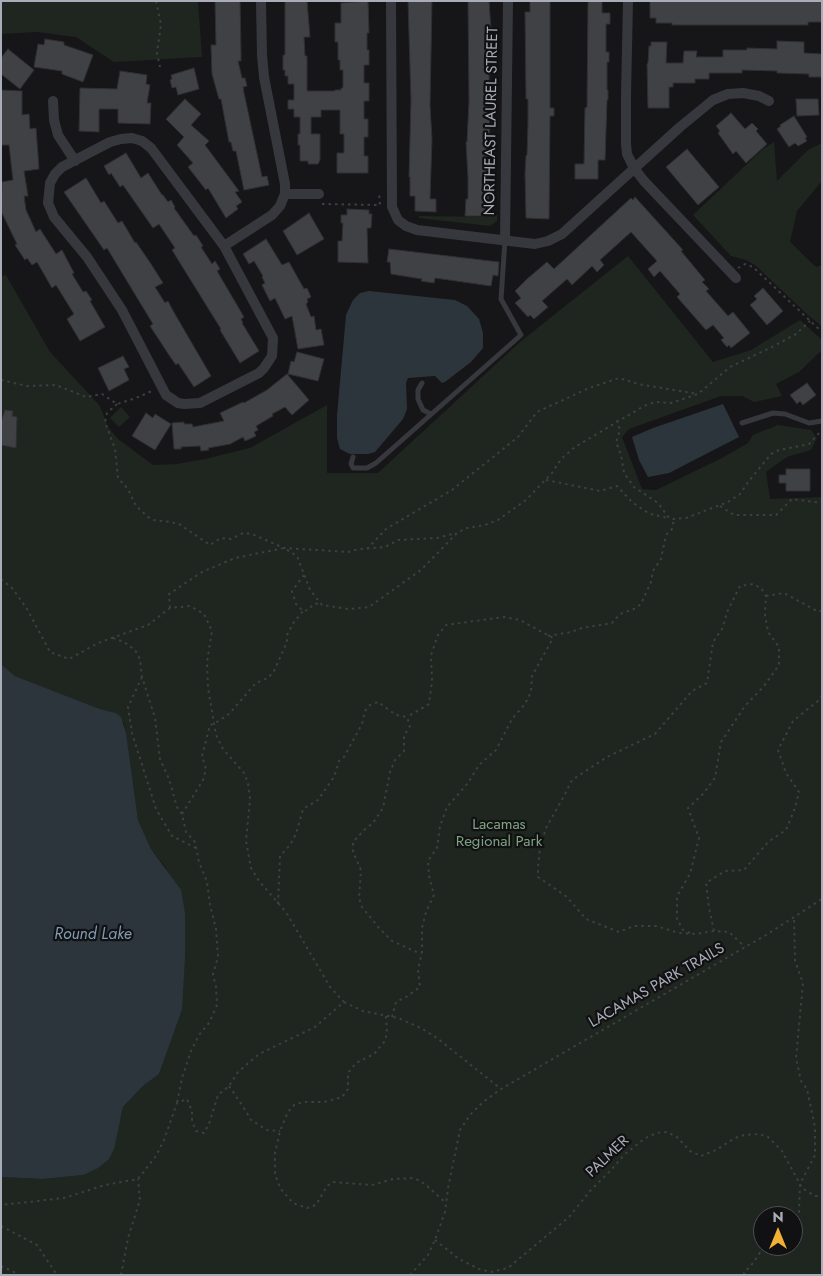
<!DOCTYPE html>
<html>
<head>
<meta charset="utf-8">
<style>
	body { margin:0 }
	#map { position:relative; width:823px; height:1276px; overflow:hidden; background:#161618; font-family:Jost,sans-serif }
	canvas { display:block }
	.frame { position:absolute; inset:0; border:2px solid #a8adb8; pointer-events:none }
	.north { position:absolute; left:753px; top:1206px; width:50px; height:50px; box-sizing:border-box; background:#111113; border:1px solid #4d4f55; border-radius:50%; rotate:0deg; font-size:14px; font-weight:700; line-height:20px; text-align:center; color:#a8adb8 }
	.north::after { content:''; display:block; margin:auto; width:18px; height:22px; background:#f2b134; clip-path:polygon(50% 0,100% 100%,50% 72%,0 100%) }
</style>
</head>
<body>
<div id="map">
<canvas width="823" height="1276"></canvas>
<div class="frame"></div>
<div class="north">N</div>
</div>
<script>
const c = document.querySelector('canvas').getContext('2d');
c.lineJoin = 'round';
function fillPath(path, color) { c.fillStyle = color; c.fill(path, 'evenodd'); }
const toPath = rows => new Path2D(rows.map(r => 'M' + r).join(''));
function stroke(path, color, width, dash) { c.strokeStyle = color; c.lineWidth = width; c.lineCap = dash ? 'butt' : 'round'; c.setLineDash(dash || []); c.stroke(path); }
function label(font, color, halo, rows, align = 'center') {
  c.font = font + ' Jost,sans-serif'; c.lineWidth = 4.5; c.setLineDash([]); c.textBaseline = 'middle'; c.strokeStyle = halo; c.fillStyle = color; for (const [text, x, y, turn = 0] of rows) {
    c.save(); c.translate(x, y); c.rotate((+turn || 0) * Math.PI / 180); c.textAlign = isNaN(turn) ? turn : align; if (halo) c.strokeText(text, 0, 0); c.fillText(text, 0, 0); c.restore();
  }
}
fillPath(toPath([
	[1,1,198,1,202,57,114,62,76,37,37,32,1,34],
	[774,142,777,181,808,150,822,143,822,181,797,211,790,242,816,267,822,265,822,326,810,317,755,265,746,260,731,256,693,215,763,149],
	[485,215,497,215,497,221,490,226,419,218,419,216,483,217],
	[628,256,713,362,751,350,800,320,822,340,821,351,799,372,776,384,782,396,754,402,742,396,721,396,629,429,622,437,642,489,656,490,722,458,748,443,753,435,778,425,811,430,817,438,811,450,787,457,766,472,770,499,822,497,822,1275,1,1275,1,1177,43,1179,83,1175,121,1118,123,1107,143,1086,159,1074,182,1010,166,868,151,849,138,820,124,724,116,713,100,709,15,676,1,664,1,276,6,275,50,352,100,406,108,427,118,439,153,465,177,464,205,459,250,448,327,405,327,473,378,473,520,342],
	[763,1216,793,1216,793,1246,763,1246],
	[121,407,130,417,119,427,110,418]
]), '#1e261f');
fillPath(toPath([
	[369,291,455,300,467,306,479,319,483,333,483,348,471,362,445,382,442,383,435,376,408,378,406,383,407,409,403,419,375,452,368,454,350,454,340,449,337,438,337,415,346,315,353,300,360,293],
	[723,404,739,437,669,473,648,477,639,460,632,437,653,428],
	[1,664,15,676,100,709,116,713,121,717,126,733,138,820,151,849,181,890,185,913,185,957,182,1010,159,1074,143,1086,123,1107,114,1149,109,1159,98,1168,83,1175,43,1179,1,1177]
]), '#2c353c');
const building = toPath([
	[215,1,240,1,241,52,241,61,238,61,242,78,245,78,247,86,243,87,244,93,262,177,267,176,269,185,244,190,236,151,233,151,231,142,229,142,221,99,219,99,212,74,211,45,216,45,215,1],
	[285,1,307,1,310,37,304,37,305,56,307,56,307,91,335,91,335,90,341,90,341,88,343,88,343,70,340,70,340,60,338,60,338,42,335,42,335,23,341,23,341,3,368,1,369,33,367,33,367,50,369,50,369,65,364,65,364,83,369,83,369,101,364,101,364,119,368,119,368,137,364,137,364,156,368,156,368,173,337,173,337,153,344,153,344,134,340,134,340,110,321,110,321,117,311,117,311,134,320,134,320,160,318,164,308,164,308,161,300,161,300,145,298,145,298,134,300,134,300,117,294,117,294,109,288,109,288,100,294,100,294,84,288,84,288,76,285,76,285,70,283,70,283,55,285,55,285,1],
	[408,1,432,1,430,105,432,139,430,199,436,199,436,212,415,211,415,196,410,196,410,177,409,177,411,100,408,1],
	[468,1,489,1,491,30,489,67,490,158,488,213,484,213,484,216,465,216,466,199,468,199,468,177,466,142,467,142,469,101,468,1],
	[530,1,550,1,550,108,554,108,554,116,550,116,549,219,526,218,525,174,526,156,527,155,528,123,528,99,526,99,525,12,530,12,530,1],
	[588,1,602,1,602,13,610,13,610,24,606,24,606,52,609,52,609,62,607,62,607,90,608,90,608,100,607,100,605,160,598,160,598,179,575,179,575,164,584,164,585,108,587,107,588,1],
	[650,1,822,1,822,22,808,22,808,25,672,25,672,23,656,23,656,18,650,18,650,1],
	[45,39,64,42,64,45,93,55,83,82,62,74,62,71,34,67,38,44,44,45,45,39],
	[777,41,804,42,804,53,822,54,822,77,809,77,809,74,777,73,777,71,742,70,742,73,709,73,709,79,695,79,695,83,673,83,673,87,669,87,669,108,648,108,647,64,648,63,649,46,651,46,651,42,667,42,666,63,683,63,684,51,697,51,696,57,723,57,723,50,747,50,747,48,777,49,777,41],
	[8,49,34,70,20,89,1,74,1,58,8,49],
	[194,68,199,89,178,95,176,87,172,88,170,80,172,79,171,75,194,68],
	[120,71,147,75,146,84,150,85,147,103,151,103,150,124,118,123,118,109,99,109,99,132,79,131,80,88,117,89,120,71],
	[1,90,22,91,22,115,29,114,30,129,36,128,39,169,24,171,28,196,24,196,26,210,36,232,40,229,56,254,62,250,74,273,72,274,83,292,86,291,92,300,90,301,105,327,80,341,67,319,74,314,56,285,52,288,37,262,32,265,27,258,25,260,15,245,17,244,1,211,2,182,13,180,9,145,1,145,1,90],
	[185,99,201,114,191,125,209,141,205,145,239,191,235,192,242,202,236,206,238,209,226,218,208,188,206,190,188,167,193,163,177,145,184,137,166,119,185,99],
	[796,99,818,99,819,115,797,116,796,99],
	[731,113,745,129,752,123,758,129,756,131,767,144,746,163,736,151,733,154,718,133,720,131,716,126,731,113],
	[794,116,807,137,805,138,807,141,798,146,795,143,789,147,777,129,781,126,780,125,794,116],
	[687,149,719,187,698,205,666,167,687,149],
	[126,153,141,178,148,173,162,195,163,195,168,202,171,200,175,207,174,208,194,236,196,235,203,246,201,247,212,264,215,261,220,269,217,271,244,317,241,319,243,323,242,323,259,351,240,363,220,330,221,329,172,250,175,248,159,224,153,228,123,185,120,187,111,173,109,175,104,166,126,153],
	[86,178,101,203,104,201,118,223,122,221,135,243,136,242,151,264,163,283,155,287,165,303,168,301,172,309,211,376,194,387,178,363,176,365,171,358,150,326,153,324,107,248,104,250,64,192,86,178],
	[635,197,683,250,681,251,705,280,702,282,709,289,706,291,728,316,733,312,750,333,731,348,729,345,727,347,721,340,724,338,713,325,706,330,677,297,680,294,660,271,654,277,648,269,657,261,631,232,600,260,604,265,597,272,592,266,572,285,567,279,542,301,548,307,534,319,530,315,528,317,515,303,521,298,515,291,527,279,547,262,554,269,631,198,633,200,635,197],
	[347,209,369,210,369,214,372,214,371,228,367,228,368,263,338,262,338,241,342,241,343,223,341,223,341,215,347,215,347,209],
	[309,213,324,239,297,255,283,231,309,213],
	[266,239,282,265,289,262,304,289,307,288,311,297,307,299,308,302,306,304,311,317,314,316,316,330,321,329,324,345,298,349,292,316,285,319,275,298,270,301,262,285,265,283,262,277,263,276,254,261,249,264,243,254,266,239],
	[389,249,499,262,498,276,493,275,491,286,435,278,434,283,421,281,422,279,391,274,390,262,387,262,389,249],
	[763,288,783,311,767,325,750,305,757,299,754,296,763,288],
	[297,352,324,359,318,381,288,374,291,361,294,362,297,352],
	[123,356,129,367,124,369,129,380,109,391,98,368,123,356],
	[287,374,309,400,292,415,285,407,272,414,273,416,256,426,258,430,254,432,256,436,245,441,243,437,230,444,208,448,209,450,201,451,200,446,181,447,181,449,174,449,172,423,184,422,184,424,192,424,193,427,224,421,220,413,243,402,244,403,267,390,287,374],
	[807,383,816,395,803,405,800,401,797,404,790,395,807,383],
	[5,410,13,411,12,416,17,417,16,448,1,445,1,422,5,410],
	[146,413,153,418,155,414,171,424,155,450,132,436,146,413],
	[786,469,810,469,810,491,786,491,786,483,779,483,779,475,786,475,786,469]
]);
fillPath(building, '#404145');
stroke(building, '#303034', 1);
stroke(toPath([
	[156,1,161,24,157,53,160,67],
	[322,204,380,205,379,193],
	[738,268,745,264,753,267,822,332],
	[1,380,27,386,56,385,86,397,102,394,117,404,136,398,152,391],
	[117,404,107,413,105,422,115,449,118,478,128,489,136,506,148,517,154,520,170,522,179,524,210,545,221,538,231,539,243,533,252,534,284,548,348,552,359,549,385,547,398,540,437,538,456,533],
	[617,420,620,430,616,442,621,455,624,473,634,487,658,503,669,518,674,519,686,518,728,502,740,494,749,481,771,454,779,450,809,444,822,430],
	[546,480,600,491,617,486,632,502,645,511,651,514,668,518],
	[720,506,734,515,776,515,792,499,822,503],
	[367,549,386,529,452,490,518,437,537,412,589,388,619,378,638,384,698,394],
	[304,575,292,591,296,604,303,611,308,610,314,604,321,603],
	[1,579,13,589,27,609,50,652,69,659,98,643,148,625,170,608,190,606,204,614,212,631,207,662,208,688,216,735,223,749,244,773,248,783,250,799,246,841,251,868,259,881,286,912,330,987,344,1002,315,1027,259,1054,238,1072,229,1086,218,1095,209,1124,204,1133,196,1131,192,1121,192,1111,187,1099,177,1103,164,1140,156,1156,138,1179,105,1185,64,1198,1,1205],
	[766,596,784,593,817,611,822,611],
	[170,608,169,594,202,572,235,558,284,548,297,556,310,590,322,605,348,609,369,607,421,570,457,533,467,528,485,525,498,520,526,500,552,473,561,459,575,447,644,406,655,402,671,403,698,394,730,367,774,346,796,334,810,321],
	[548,636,571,632,582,628,612,623,620,614,634,609,641,604,651,582,653,571,661,559,666,535,672,529,674,519],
	[113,638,124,642,135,650,140,659,142,677,155,718,160,759,169,779,177,807,182,814,186,832,195,842,199,862,207,882,210,905,216,929,218,957,213,974,216,987,217,1005,209,1023,199,1035,191,1051,182,1078,177,1103],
	[142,677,128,707,132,733,156,809,172,836,196,848],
	[182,814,203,780,206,769,202,756,210,725,214,724,229,714,256,683,268,678,274,671,287,642,287,635,294,622,303,611],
	[278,904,280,856,290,845,296,834,303,809,318,800,334,777,339,761,344,757,362,724,365,711,370,705,378,702,396,715,407,717,410,726,404,736,404,751,395,760,390,772,383,808,373,823,364,830,353,842,353,852,361,870,359,898,362,907,379,928,392,941,421,954],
	[714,931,709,908,706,883,725,871,744,870,768,842,786,830,795,808,799,792,786,773,778,750,793,721,819,700,822,696],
	[690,933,683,930,677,919,677,896,690,874,699,838,688,808,703,794,715,778,721,742,745,706,764,686,779,665,779,647,768,632,765,615,766,596,761,588,753,584,740,586,728,610,722,629,713,642,707,683,692,691,655,734,607,757,572,780,564,796,546,828,540,848,538,867,538,877,567,897,586,919,619,932,634,926,656,926,679,933,695,934,714,931,729,932,745,947],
	[344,1002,363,1011,398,1018,421,1028,437,1038,501,1089],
	[386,1016,387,1032,385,1041,374,1054,356,1063,348,1073,348,1089,342,1097,324,1102,303,1102,294,1105,288,1112,280,1131,275,1153,275,1174,280,1188,293,1203,307,1208,316,1205,327,1186,333,1182,372,1185,393,1179,414,1178,425,1184,446,1203],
	[392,1017,396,1002,406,997,420,987,418,970,422,952,422,928,426,912,434,895,429,876,428,861,437,848,440,826,447,807,468,783,479,765,496,750,512,719,525,704,531,692,532,676,553,638,520,620,504,617,446,625,438,635,431,655,432,681,429,704,407,717],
	[229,1086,242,1105,251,1120,267,1130,280,1131],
	[793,1216,799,1212,800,1184,815,1155,815,1127,807,1089,801,1081,796,1058,803,983,795,961,794,916],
	[1,1226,37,1245,57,1275],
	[435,1240,459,1259,479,1269,491,1272,508,1268,569,1217,590,1191,611,1170,625,1154,644,1139,656,1133,667,1132,677,1137,690,1151,701,1156,716,1150,735,1138,744,1135,759,1134,768,1137,782,1151,802,1188,815,1196,822,1196],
	[1,1266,14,1272,16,1275],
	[121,1275,128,1238,140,1200,138,1179],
	[410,1275,428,1255,435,1240,445,1212,448,1188,460,1130,470,1115,483,1102,501,1089,766,935,822,899],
	[745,1275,744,1273,754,1262,764,1246]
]), '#3d3f44', 2, [2.5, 4]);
stroke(toPath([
	[422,383,418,390,418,399,423,410,431,414],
	[742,423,773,413,785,414,809,423,822,421],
	[353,457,351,464,353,468,367,468,376,463,521,335,501,299,505,240]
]), '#37383d', 5);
stroke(toPath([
	[261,1,262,55,264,77,285,184,285,194],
	[391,1,392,207,398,220,406,226,417,230,535,244,548,241,562,234,680,127,713,100,728,94,743,93,759,96,769,101],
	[628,1,626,95,626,144,627,154,634,168,644,181,736,278],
	[53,101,54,120,58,135,75,161],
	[132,138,142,141,151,148,224,246,273,338,272,356,264,368,259,373,200,403,184,404,178,403,166,395,122,310,87,257,54,217,48,203,50,183,55,174,62,167,110,142,121,139,132,138],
	[505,240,508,1],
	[224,246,272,215,280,206,285,194,319,194]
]), '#37383d', 10);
label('15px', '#a8adb8', '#111113', [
	["NORTHEAST LAUREL STREET",492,121,-89],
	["LACAMAS PARK TRAILS",657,986,-30],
	["PALMER",608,1157,-44]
]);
label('15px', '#7fa381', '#111113', [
	["Lacamas",499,825],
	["Regional Park",499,842]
]);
label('italic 16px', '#7f9bb3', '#111113', [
	["Round Lake",93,935]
]);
</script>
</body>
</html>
